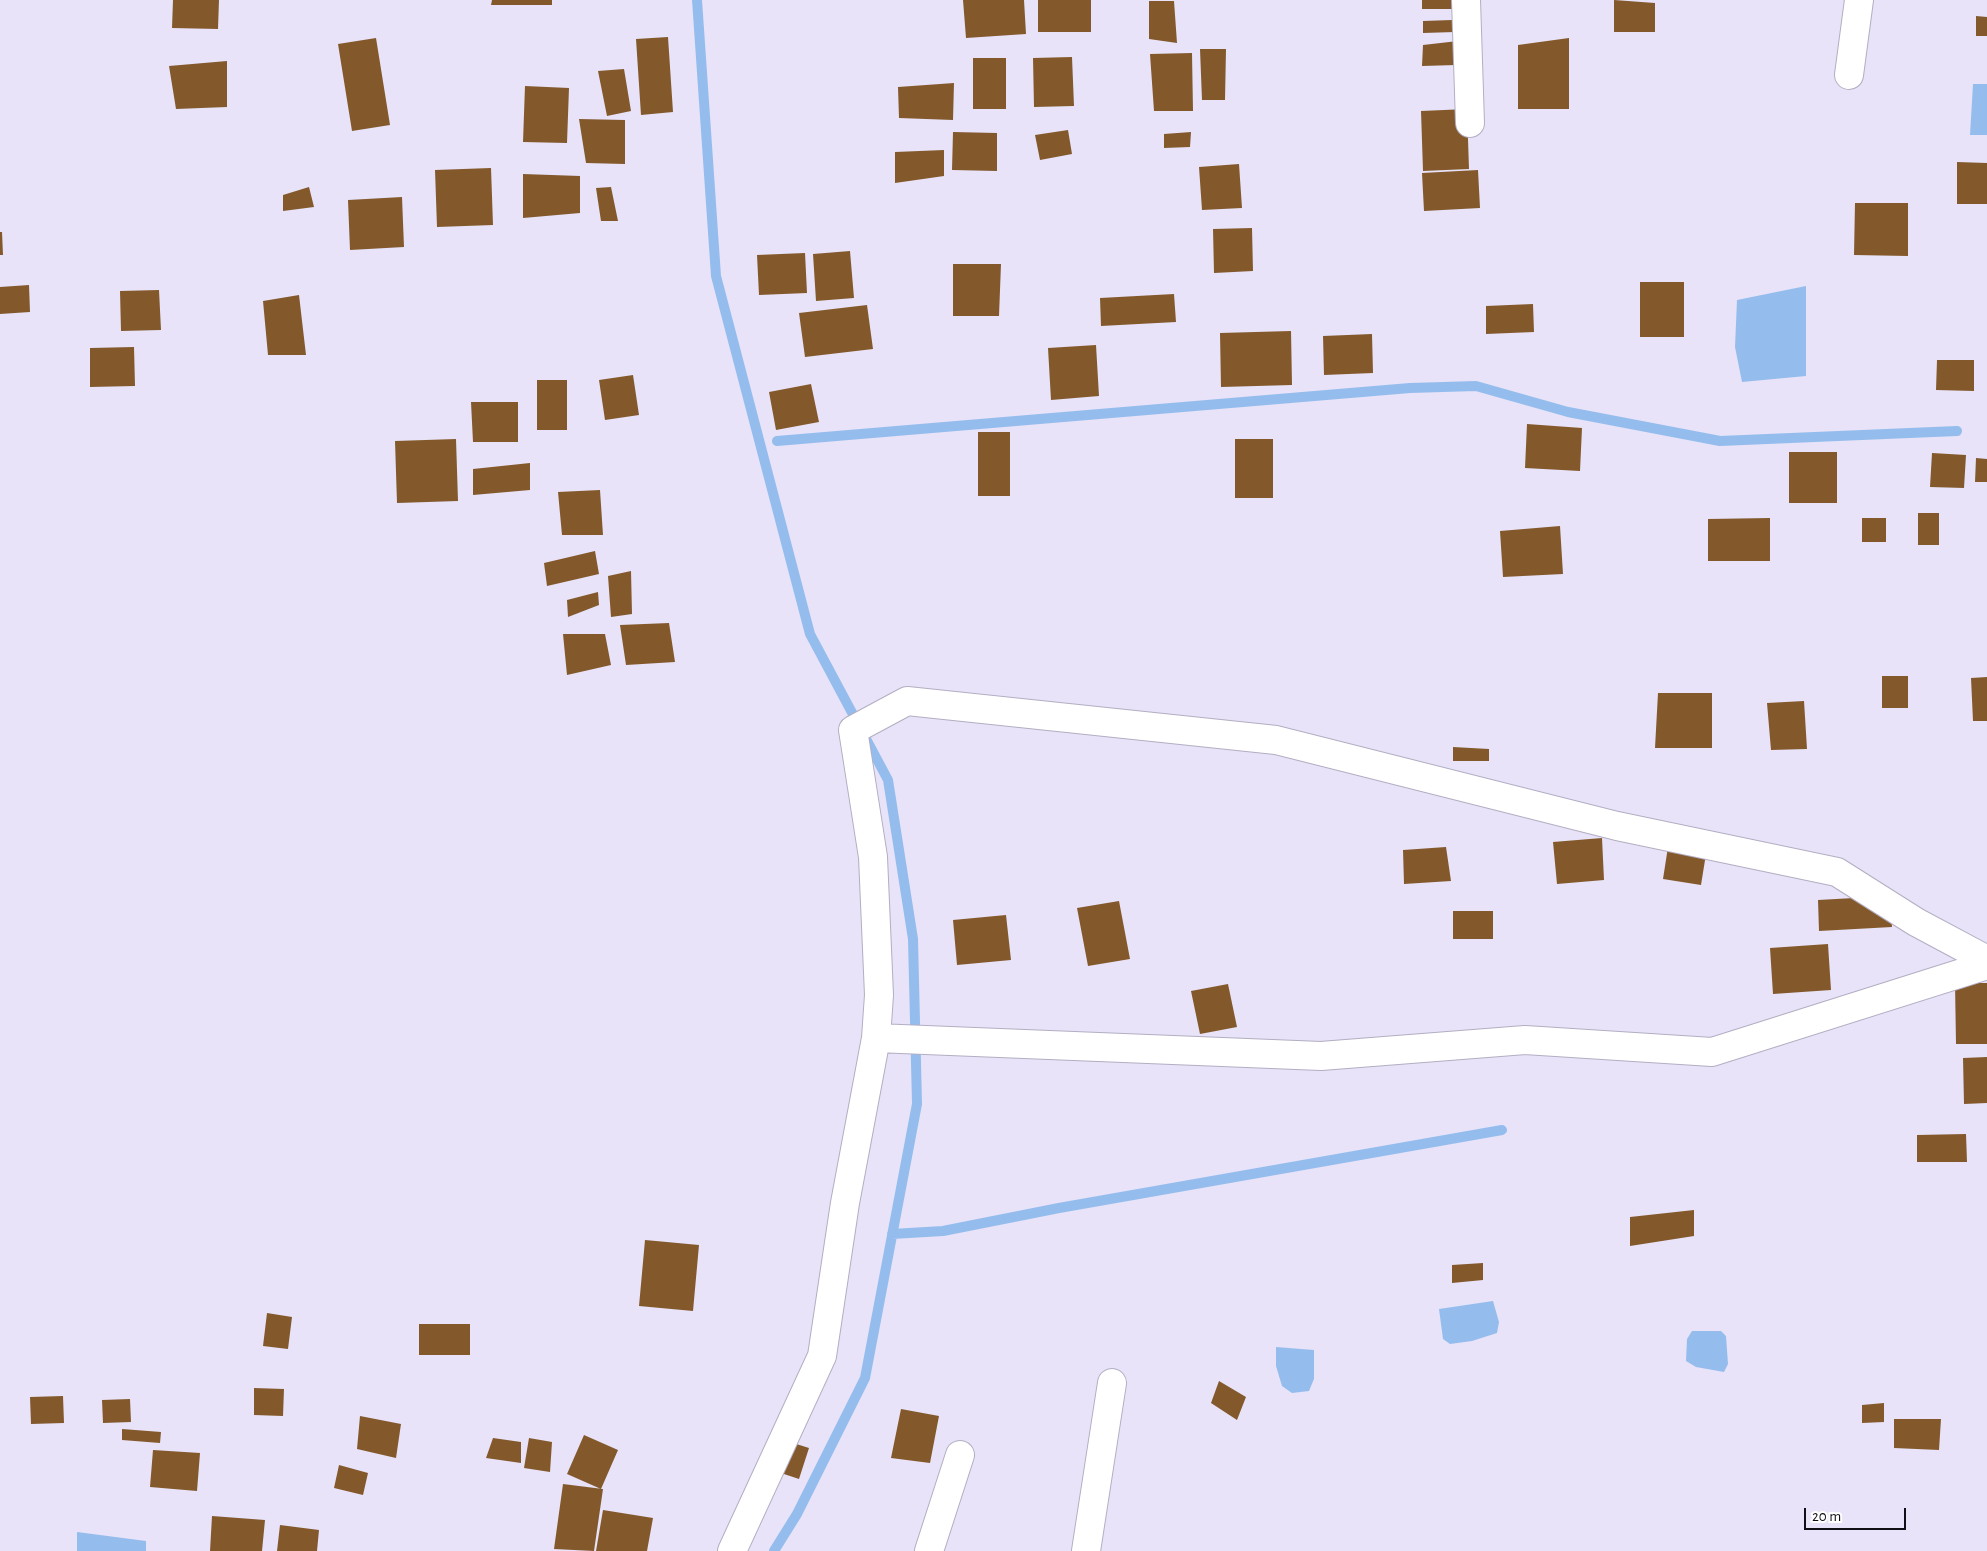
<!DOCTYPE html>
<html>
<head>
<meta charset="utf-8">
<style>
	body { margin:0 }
	#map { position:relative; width:1987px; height:1551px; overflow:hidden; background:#e8e3f8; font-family:"Alegreya Sans",sans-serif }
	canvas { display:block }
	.scale { position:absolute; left:1804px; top:1508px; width:102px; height:22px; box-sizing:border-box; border:2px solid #110f16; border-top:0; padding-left:6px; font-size:15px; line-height:18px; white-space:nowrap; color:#110f16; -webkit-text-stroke:4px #fff; paint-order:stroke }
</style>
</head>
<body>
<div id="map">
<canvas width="1987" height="1551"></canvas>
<div class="scale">20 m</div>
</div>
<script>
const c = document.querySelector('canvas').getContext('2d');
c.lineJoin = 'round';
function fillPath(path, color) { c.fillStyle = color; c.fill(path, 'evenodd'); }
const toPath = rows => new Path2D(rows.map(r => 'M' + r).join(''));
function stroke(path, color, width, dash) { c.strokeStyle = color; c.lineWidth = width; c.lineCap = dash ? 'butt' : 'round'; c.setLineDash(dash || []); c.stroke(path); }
fillPath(toPath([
	[1973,84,1987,84,1987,135,1970,135],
	[1806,286,1806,376,1742,382,1735,347,1737,300],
	[1493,1301,1499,1322,1497,1333,1472,1341,1450,1344,1443,1339,1439,1309],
	[1692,1331,1721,1331,1726,1336,1728,1364,1724,1372,1696,1367,1686,1361,1687,1339],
	[1276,1347,1314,1350,1314,1379,1309,1391,1292,1393,1282,1386,1276,1366],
	[77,1532,146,1541,146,1551,77,1551]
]), '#94bded');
stroke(toPath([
	[697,0,716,276,810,634,888,780,913,939,917,1104,865,1378,797,1514,774,1551],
	[777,441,1410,388,1476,386,1568,412,1720,441,1957,431],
	[892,1234,943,1231,1059,1208,1502,1130]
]), '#94bded', 10);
fillPath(toPath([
	[173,0,219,0,218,29,172,28],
	[492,0,552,0,552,5,491,5],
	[963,0,1024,0,1026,34,966,38],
	[1038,0,1091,0,1091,32,1038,32],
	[1422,0,1452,0,1452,9,1422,9],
	[1614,0,1655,3,1655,32,1614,32],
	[1149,1,1174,1,1177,43,1149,39],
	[1976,16,1987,17,1987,36,1976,36],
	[1452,20,1455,32,1423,33,1423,21],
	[668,37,673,112,641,115,636,39],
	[376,38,390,125,352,131,338,44],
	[1569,38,1569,109,1518,109,1518,45],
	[1458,41,1456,65,1422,66,1423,45],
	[1200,49,1226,49,1225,100,1202,100],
	[1192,53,1193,111,1154,111,1150,54],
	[1072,57,1074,106,1034,107,1033,58],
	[973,58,1006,58,1006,109,973,109],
	[227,61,227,107,176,109,169,66],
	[624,69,631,111,607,116,598,71],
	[954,83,953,120,899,118,898,87],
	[525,86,569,88,567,143,523,142],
	[1467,109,1469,169,1423,171,1421,111],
	[579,119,625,120,625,164,586,163],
	[1068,130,1072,154,1040,160,1035,135],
	[953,132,997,133,997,171,952,170],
	[1191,132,1190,147,1164,148,1164,134],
	[944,150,944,176,895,183,895,152],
	[1957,162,1987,163,1987,204,1957,204],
	[1239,164,1242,208,1202,210,1199,167],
	[491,168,493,225,437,227,435,170],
	[1478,170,1480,208,1424,211,1422,173],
	[523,174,580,176,580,213,523,218],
	[309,187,314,207,283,211,283,195],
	[611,187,618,221,601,221,596,188],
	[402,197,404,247,350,250,348,200],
	[1855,203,1908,203,1908,256,1854,255],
	[1252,228,1253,271,1214,273,1213,229],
	[0,232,2,232,3,255,0,255],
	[850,251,854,298,816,301,813,254],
	[805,253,807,293,759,295,757,255],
	[953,264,1001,264,999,316,953,316],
	[1640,282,1684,282,1684,337,1640,337],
	[29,285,30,312,0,314,0,287],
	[159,290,161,330,121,331,120,291],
	[1174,294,1176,322,1101,326,1100,298],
	[299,295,306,355,268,355,263,301],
	[1533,304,1534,332,1486,334,1486,306],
	[867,305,873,349,805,357,799,313],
	[1291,331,1292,385,1221,387,1220,333],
	[1372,334,1373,373,1324,375,1323,336],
	[1096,345,1099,396,1051,400,1048,348],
	[134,347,135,386,90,387,90,348],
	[1937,360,1974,360,1974,391,1936,390],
	[633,375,639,415,605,420,599,380],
	[537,380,567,380,567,430,537,430],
	[811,384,819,422,776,430,769,392],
	[471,402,518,402,518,442,473,442],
	[1527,424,1582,428,1580,471,1525,468],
	[978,432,1010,432,1010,496,978,496],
	[456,439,458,501,397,503,395,441],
	[1235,439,1273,439,1273,498,1235,498],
	[1789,452,1837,452,1837,503,1789,503],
	[1932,453,1966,455,1964,488,1930,487],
	[1976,458,1987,459,1987,482,1975,482],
	[530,463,530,490,473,495,473,469],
	[600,490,603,535,562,535,558,492],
	[1918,513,1939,513,1939,545,1918,545],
	[1770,518,1770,561,1708,561,1708,519],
	[1862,518,1886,518,1886,542,1862,542],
	[1560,526,1563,574,1503,577,1500,531],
	[595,551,599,574,547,586,544,563],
	[631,571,632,614,611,617,608,576],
	[598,592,599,605,568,617,567,600],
	[669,623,675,662,626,665,620,625],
	[563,634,605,634,611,665,567,675],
	[1882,676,1908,676,1908,708,1882,708],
	[1987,677,1987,721,1973,721,1971,678],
	[1658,693,1712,693,1712,748,1655,748],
	[1804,701,1807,749,1771,750,1767,703],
	[1453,747,1489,749,1489,761,1453,761],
	[1602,838,1604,880,1557,884,1553,842],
	[1446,847,1451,881,1404,884,1403,850],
	[1668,847,1706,854,1701,885,1663,879],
	[1890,896,1892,927,1819,931,1818,900],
	[1119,901,1130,959,1088,966,1077,908],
	[1453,911,1493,911,1493,939,1453,939],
	[1006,915,1011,960,957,965,953,920],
	[1828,944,1831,990,1773,994,1770,948],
	[1955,983,1987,983,1987,1044,1956,1044],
	[1228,984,1237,1027,1200,1034,1191,991],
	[1987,1057,1987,1103,1964,1104,1963,1058],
	[1966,1134,1967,1162,1917,1162,1917,1135],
	[1694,1210,1694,1236,1630,1246,1630,1217],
	[645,1240,699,1245,693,1311,639,1306],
	[1483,1263,1483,1280,1452,1283,1452,1265],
	[267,1313,292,1317,288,1349,263,1346],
	[419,1324,470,1324,470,1355,419,1355],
	[1219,1381,1246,1397,1237,1420,1211,1403],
	[254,1388,284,1389,283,1416,254,1415],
	[63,1396,64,1423,31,1424,30,1397],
	[130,1399,131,1422,103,1423,102,1400],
	[1884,1403,1884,1422,1862,1423,1862,1405],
	[901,1409,939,1416,930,1463,891,1458],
	[360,1416,401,1424,396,1458,357,1449],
	[1894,1419,1941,1419,1939,1450,1894,1448],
	[122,1429,161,1432,160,1443,122,1440],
	[584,1435,618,1450,601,1489,567,1474],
	[493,1438,521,1442,521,1463,486,1458],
	[529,1438,552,1442,550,1472,524,1468],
	[790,1442,809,1448,799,1479,781,1473],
	[153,1450,200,1453,197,1491,150,1487],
	[339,1465,368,1473,363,1495,334,1488],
	[563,1484,603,1489,594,1551,554,1549],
	[603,1510,653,1518,647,1551,596,1551],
	[212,1516,265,1520,262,1551,210,1551],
	[280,1525,319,1530,317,1551,277,1551]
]), '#83592c');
const minor = toPath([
	[1466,0,1470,123],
	[1849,75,1859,0],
	[876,1038,1321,1056,1525,1040,1712,1052,1987,965],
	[732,1551,822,1356,845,1203,876,1038,879,995,873,857,853,730,907,701,1276,740,1617,826,1837,872,1916,922,1987,960],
	[929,1551,960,1455],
	[1086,1551,1112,1383]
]);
stroke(minor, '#b3aec2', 30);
stroke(minor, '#fff', 28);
</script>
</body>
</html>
